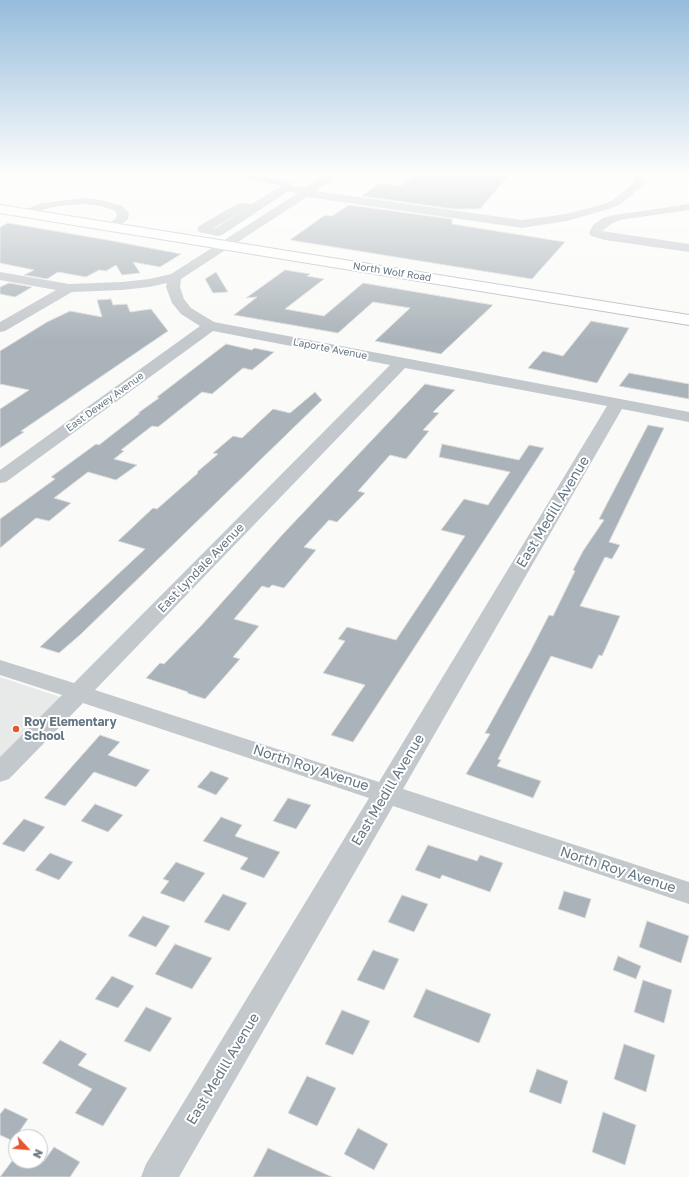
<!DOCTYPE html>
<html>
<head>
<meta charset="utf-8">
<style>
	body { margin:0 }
	#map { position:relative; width:689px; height:1177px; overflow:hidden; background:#fafaf8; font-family:"Golos Text",sans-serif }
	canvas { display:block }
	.north { position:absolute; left:8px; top:1129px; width:40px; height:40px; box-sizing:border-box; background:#fff; border:1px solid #c1c8cd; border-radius:50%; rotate:116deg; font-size:11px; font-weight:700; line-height:16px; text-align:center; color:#657683 }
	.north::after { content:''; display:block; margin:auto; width:14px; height:18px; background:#e4572e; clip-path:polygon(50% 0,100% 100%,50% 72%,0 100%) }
</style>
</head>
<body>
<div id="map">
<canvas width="689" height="1177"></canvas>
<div class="north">N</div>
</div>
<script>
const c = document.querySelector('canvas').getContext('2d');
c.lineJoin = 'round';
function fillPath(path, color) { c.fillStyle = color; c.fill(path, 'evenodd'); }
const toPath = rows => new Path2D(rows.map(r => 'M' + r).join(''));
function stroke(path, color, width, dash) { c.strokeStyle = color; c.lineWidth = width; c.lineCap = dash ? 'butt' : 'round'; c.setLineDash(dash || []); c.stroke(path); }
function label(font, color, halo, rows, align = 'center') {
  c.font = font + ' "Golos Text",sans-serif'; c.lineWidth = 4; c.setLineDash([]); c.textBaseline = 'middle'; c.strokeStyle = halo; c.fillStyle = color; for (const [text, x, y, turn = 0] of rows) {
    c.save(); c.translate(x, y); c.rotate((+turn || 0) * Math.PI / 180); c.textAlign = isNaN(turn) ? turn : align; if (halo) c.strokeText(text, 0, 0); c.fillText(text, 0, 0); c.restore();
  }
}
fillPath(toPath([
	[0,677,63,698,0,760]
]), '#e8e9e9');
const building = toPath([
	[415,175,509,175,480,209,453,209,362,196,380,183,400,186,415,175],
	[349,205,452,219,452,224,565,242,532,279,290,240,325,215,332,216,349,205],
	[8,223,113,241,181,254,160,267,133,262,140,273,122,275,116,265,106,271,99,270,86,277,58,272,47,279,24,275,34,270,0,263,0,227,8,223],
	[285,270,310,274,307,276,324,279,285,309,324,316,363,283,493,305,441,354,375,341,410,308,373,302,338,333,234,315,257,297,246,298,285,270],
	[216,272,228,292,213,293,205,279,216,272],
	[9,283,32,287,15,297,0,294,0,287,9,283],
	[111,299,113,305,127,304,130,312,151,309,168,331,21,431,24,432,0,448,0,409,29,390,0,384,0,351,47,322,70,311,102,317,97,300,111,299],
	[591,321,629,328,597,383,528,368,543,351,563,356,591,321],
	[226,344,252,350,254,348,274,352,252,370,243,368,212,394,202,392,158,427,152,426,121,450,124,451,114,459,137,465,116,480,88,472,54,498,71,503,49,521,36,518,0,548,0,519,55,479,51,477,96,444,99,445,140,413,138,413,159,398,157,397,226,344],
	[629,373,689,384,689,399,619,386,629,373],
	[425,384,455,390,433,412,439,413,423,430,429,431,406,459,390,455,358,491,365,493,337,522,329,520,304,547,316,550,284,588,272,585,269,588,262,586,234,619,259,626,233,657,240,659,205,699,187,693,188,692,146,678,160,663,164,664,200,627,283,534,425,384],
	[315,392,322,400,81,634,59,653,40,647,145,549,118,541,153,508,157,509,198,473,197,472,218,454,213,453,233,436,242,438,273,409,290,413,315,392],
	[648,425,664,428,609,542,620,545,612,559,605,557,580,606,620,616,602,656,599,655,592,669,551,656,498,759,501,760,497,766,541,781,533,798,466,774,490,734,485,733,530,652,549,615,553,616,575,571,573,570,583,551,604,520,599,519,648,425],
	[442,444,519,460,529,445,544,448,353,742,331,735,365,685,323,673,345,641,338,639,347,627,396,640,465,536,441,530,464,499,488,505,510,472,439,457,442,444],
	[100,735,120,742,108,755,150,770,136,787,94,772,65,806,44,798,100,735],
	[211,771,229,778,216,795,197,787,211,771],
	[288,798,311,805,296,829,273,821,288,798],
	[95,804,123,815,108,832,81,821,95,804],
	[221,817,242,825,235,836,280,852,264,878,240,869,248,858,203,841,221,817],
	[24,819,45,827,24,852,2,844,24,819],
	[428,845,477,861,480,855,503,863,490,892,442,875,440,879,415,870,428,845],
	[50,853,73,862,59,880,35,870,50,853],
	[176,862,205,873,184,902,160,893,169,881,163,879,176,862],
	[564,891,591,899,585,918,558,909,564,891],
	[223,894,247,903,229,931,204,922,223,894],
	[402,895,428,904,414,932,388,922,402,895],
	[143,916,170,926,156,947,128,936,143,916],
	[647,921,689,936,681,963,639,947,647,921],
	[175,944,212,958,192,989,155,974,175,944],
	[373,950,399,959,384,990,357,980,373,950],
	[618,956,641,966,636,979,613,970,618,956],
	[112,976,134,986,118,1008,95,999,112,976],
	[643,980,672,990,664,1023,634,1012,643,980],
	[426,989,491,1014,479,1043,413,1017,426,989],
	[146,1007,172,1018,150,1052,124,1041,146,1007],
	[342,1010,370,1021,353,1055,325,1044,342,1010],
	[60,1040,87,1054,78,1065,127,1088,103,1126,75,1113,92,1089,42,1063,60,1040],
	[624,1044,655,1055,646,1092,614,1079,624,1044],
	[537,1069,568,1081,561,1104,529,1092,537,1069],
	[307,1076,336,1088,317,1126,288,1113,307,1076],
	[5,1108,28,1119,13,1141,0,1135,0,1114,5,1108],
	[603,1112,636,1125,625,1165,592,1152,603,1112],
	[358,1128,388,1144,374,1170,344,1154,358,1128],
	[54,1147,80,1162,70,1177,0,1177,12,1161,44,1161,54,1147],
	[268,1148,332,1177,253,1177,268,1148]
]);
fillPath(building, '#aab3b9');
stroke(building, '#dcdcda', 1);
const major = toPath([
	[0,205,689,315,689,325,0,213,0,205]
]);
stroke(major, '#b5babe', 2);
fillPath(toPath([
	[238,175,262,175,289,181,292,186,306,187,325,175,338,175,316,191,522,220,566,214,604,204,613,200,634,182,635,179,632,175,643,175,645,179,643,185,621,204,612,208,567,221,522,228,307,197,181,279,180,287,184,299,191,308,214,322,689,412,689,422,622,409,403,789,689,882,689,904,393,806,179,1177,141,1177,146,1164,369,798,83,703,9,779,0,782,0,757,62,695,0,675,0,660,74,683,390,365,213,331,6,482,0,483,0,470,200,326,181,314,172,303,166,287,167,283,149,287,122,290,72,292,5,331,0,332,0,322,56,290,0,280,0,272,69,284,122,282,149,279,171,274,298,193,287,192,222,235,218,236,199,232,197,229,199,226,237,204,241,203,252,204,281,186,243,178,238,175],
	[243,210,216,228,214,228,243,210],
	[405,368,607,406,379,782,95,690,405,368],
	[85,198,101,200,122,206,129,213,128,219,115,230,111,231,107,230,105,227,116,218,117,214,114,210,100,206,85,204,59,206,45,209,25,217,21,215,19,213,21,211,42,203,85,198],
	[689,204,689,210,620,220,611,224,602,231,689,244,689,252,605,240,591,236,589,233,593,225,603,218,614,215,689,204]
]), '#c3c8cc');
fillPath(major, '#fff');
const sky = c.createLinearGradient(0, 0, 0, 340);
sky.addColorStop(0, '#96bcdc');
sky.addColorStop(0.51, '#fdfdfc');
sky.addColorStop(1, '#fdfdfc00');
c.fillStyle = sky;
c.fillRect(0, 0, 689, 340);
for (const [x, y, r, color] of [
	[16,729,4,"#e4572e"]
]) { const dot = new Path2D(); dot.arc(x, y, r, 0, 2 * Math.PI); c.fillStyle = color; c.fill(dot); stroke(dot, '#fff', 1.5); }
label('10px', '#657683', '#fff', [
	["North Wolf Road",392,272,9],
	["Laporte Avenue",330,349,11],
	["East Dewey Avenue",105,402,-36]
]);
label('12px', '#657683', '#fff', [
	["East Lyndale Avenue",201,568,-46]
]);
label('bold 12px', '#657683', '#fff', [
	["Roy Elementary",24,722],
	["School",24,736]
], 'left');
label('14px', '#657683', '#fff', [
	["East Medill Avenue",553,512,-59],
	["North Roy Avenue",311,768,18],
	["East Medill Avenue",388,790,-59],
	["North Roy Avenue",618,870,18],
	["East Medill Avenue",223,1069,-59]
]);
</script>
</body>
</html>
